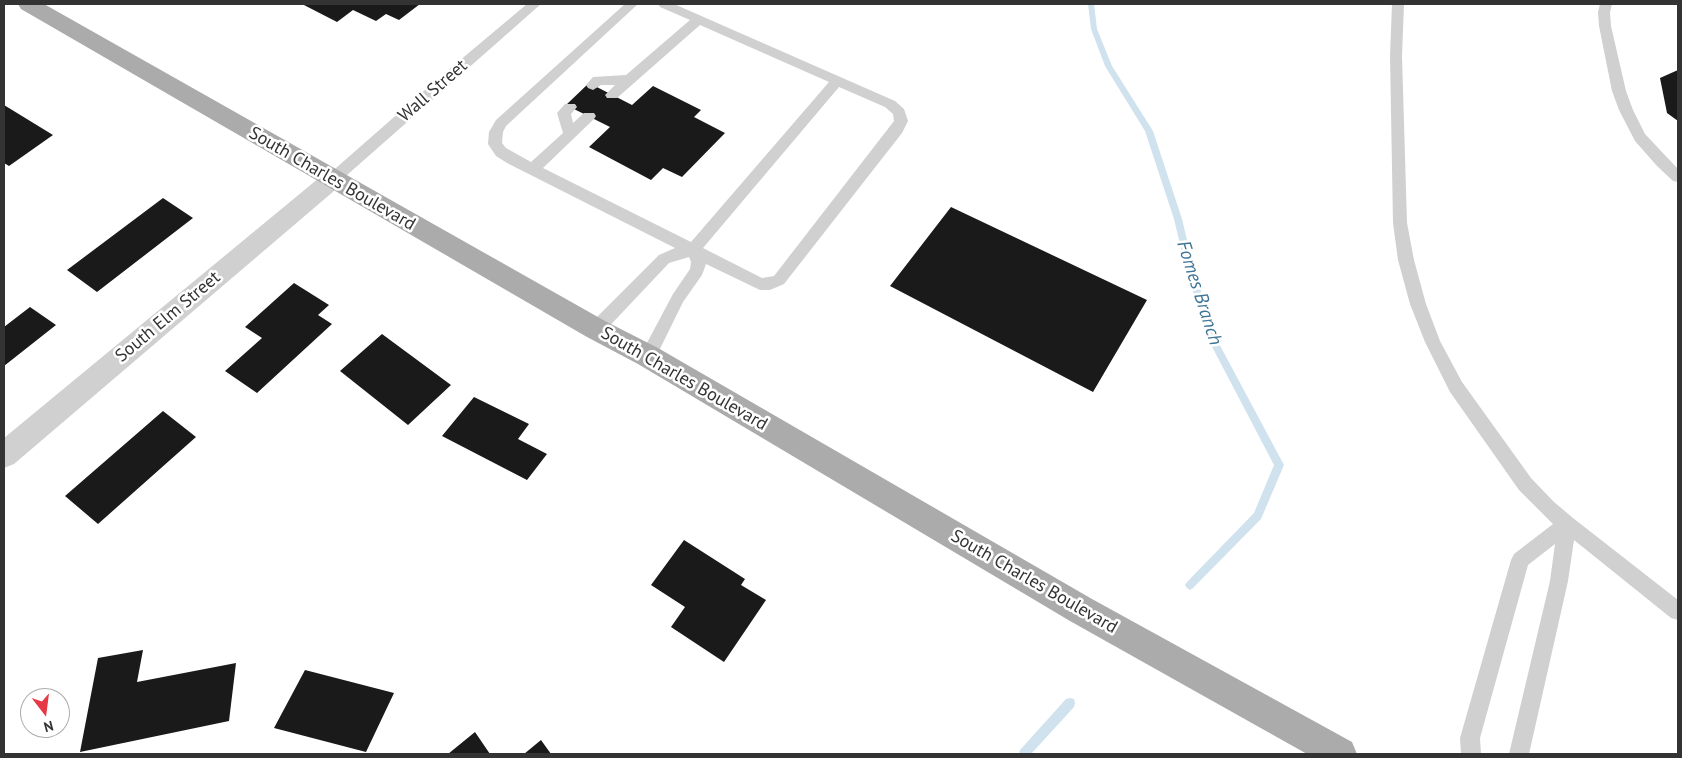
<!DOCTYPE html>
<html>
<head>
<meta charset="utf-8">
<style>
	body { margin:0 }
	#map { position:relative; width:1682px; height:758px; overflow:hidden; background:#fff; font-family:"PT Sans",sans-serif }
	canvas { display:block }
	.frame { position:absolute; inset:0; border:5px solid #333; pointer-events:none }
	.north { position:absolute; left:20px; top:688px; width:50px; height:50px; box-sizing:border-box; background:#fff; border:1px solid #adadad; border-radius:50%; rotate:165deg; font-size:14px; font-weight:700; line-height:20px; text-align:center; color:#333 }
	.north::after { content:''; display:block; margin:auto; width:18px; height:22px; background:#e63946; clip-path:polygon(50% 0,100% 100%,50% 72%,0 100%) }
</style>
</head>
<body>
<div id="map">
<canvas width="1682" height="758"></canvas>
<div class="frame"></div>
<div class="north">N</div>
</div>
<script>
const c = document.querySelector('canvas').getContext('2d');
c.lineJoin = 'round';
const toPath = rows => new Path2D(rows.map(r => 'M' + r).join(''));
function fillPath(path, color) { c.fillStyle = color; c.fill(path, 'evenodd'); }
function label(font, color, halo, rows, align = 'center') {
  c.font = font + ' "PT Sans",sans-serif'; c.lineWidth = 5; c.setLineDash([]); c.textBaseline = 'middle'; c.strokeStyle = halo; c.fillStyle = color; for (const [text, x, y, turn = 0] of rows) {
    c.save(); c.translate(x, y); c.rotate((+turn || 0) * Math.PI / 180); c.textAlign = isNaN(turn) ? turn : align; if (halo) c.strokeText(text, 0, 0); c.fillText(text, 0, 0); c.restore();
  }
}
fillPath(toPath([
	[1088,4,1094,4,1097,29,1112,66,1153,131,1182,219,1195,273,1216,338,1284,465,1261,519,1193,588,1190,590,1187,588,1185,585,1187,582,1254,513,1274,465,1208,339,1187,273,1174,219,1145,131,1105,66,1091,29,1088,4],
	[1070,698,1074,699,1075,703,1074,707,1031,754,1019,754,1020,750,1066,699,1070,698]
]), '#cfe2ee');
fillPath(toPath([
	[302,4,420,4,399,20,386,14,376,21,353,10,337,22],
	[1678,70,1678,121,1667,113,1660,78],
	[589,83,632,105,653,86,701,110,694,117,725,133,682,177,663,168,651,180,589,147,610,127,566,105],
	[4,105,53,135,9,166,4,163],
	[163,198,193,218,97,292,67,270],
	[951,207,1147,300,1093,392,890,286],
	[294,283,329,305,318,315,332,324,257,393,225,371,262,338,245,327],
	[30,307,56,325,4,366,4,327],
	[382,334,451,385,408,425,340,371],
	[474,397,529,424,518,439,547,454,527,480,442,436],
	[163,411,196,437,98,524,65,496],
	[684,540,745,579,741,585,766,600,724,662,671,627,685,607,651,585],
	[143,650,137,682,236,663,229,721,80,752,98,658],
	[305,670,394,693,366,752,274,728],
	[475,732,490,754,448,754],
	[541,740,551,754,524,754]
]), '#1a1a1a');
fillPath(toPath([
	[527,4,541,4,338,183,333,184,328,183,326,179,328,175,434,82,527,4],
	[625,4,638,4,506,126,503,132,502,143,506,148,531,162,563,133,557,113,565,104,575,104,577,107,571,114,573,123,584,113,594,113,596,116,594,119,543,168,691,242,829,82,700,25,617,98,607,98,605,95,615,85,601,85,593,90,588,88,586,85,593,77,626,75,690,20,660,7,658,4,674,4,895,101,904,109,908,121,902,133,784,284,770,290,760,290,706,264,702,275,683,302,654,361,648,363,642,361,640,356,673,294,690,269,691,262,689,257,669,263,602,334,596,336,590,334,588,329,590,324,659,255,675,248,507,163,496,156,488,144,489,132,496,120,625,4],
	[839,87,885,107,893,114,894,121,774,276,762,278,703,248,839,87],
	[1392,4,1404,4,1402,56,1407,223,1414,260,1426,304,1440,341,1462,382,1531,478,1554,502,1573,518,1678,600,1678,620,1671,618,1574,540,1568,581,1529,754,1509,754,1550,581,1555,544,1528,565,1480,738,1481,754,1461,754,1460,738,1511,560,1514,554,1553,524,1519,490,1450,392,1425,342,1410,304,1398,260,1393,223,1390,56,1392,4],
	[1600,4,1612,4,1610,12,1611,26,1626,91,1633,110,1645,134,1678,169,1678,182,1673,181,1657,166,1635,141,1619,110,1612,91,1599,26,1598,12,1600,4]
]), '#d0d0d0');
fillPath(toPath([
	[333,170,341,173,345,179,341,185,14,464,4,468,4,438,325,173,333,170]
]), '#d0d0d0');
fillPath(toPath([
	[18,4,44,4,605,321,658,348,1092,599,1352,742,1357,754,1307,754,1070,621,638,364,587,337,325,185,21,9,18,4]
]), '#ababab');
label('18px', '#333', '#fff', [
	["Wall Street",433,91,-41],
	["South Charles Boulevard",332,179,30],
	["South Elm Street",168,317,-40],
	["South Charles Boulevard",684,379,30],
	["South Charles Boulevard",1034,582,30]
]);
label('italic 19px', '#3f7597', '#fff', [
	["Fomes Branch",1199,293,72]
]);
</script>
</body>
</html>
